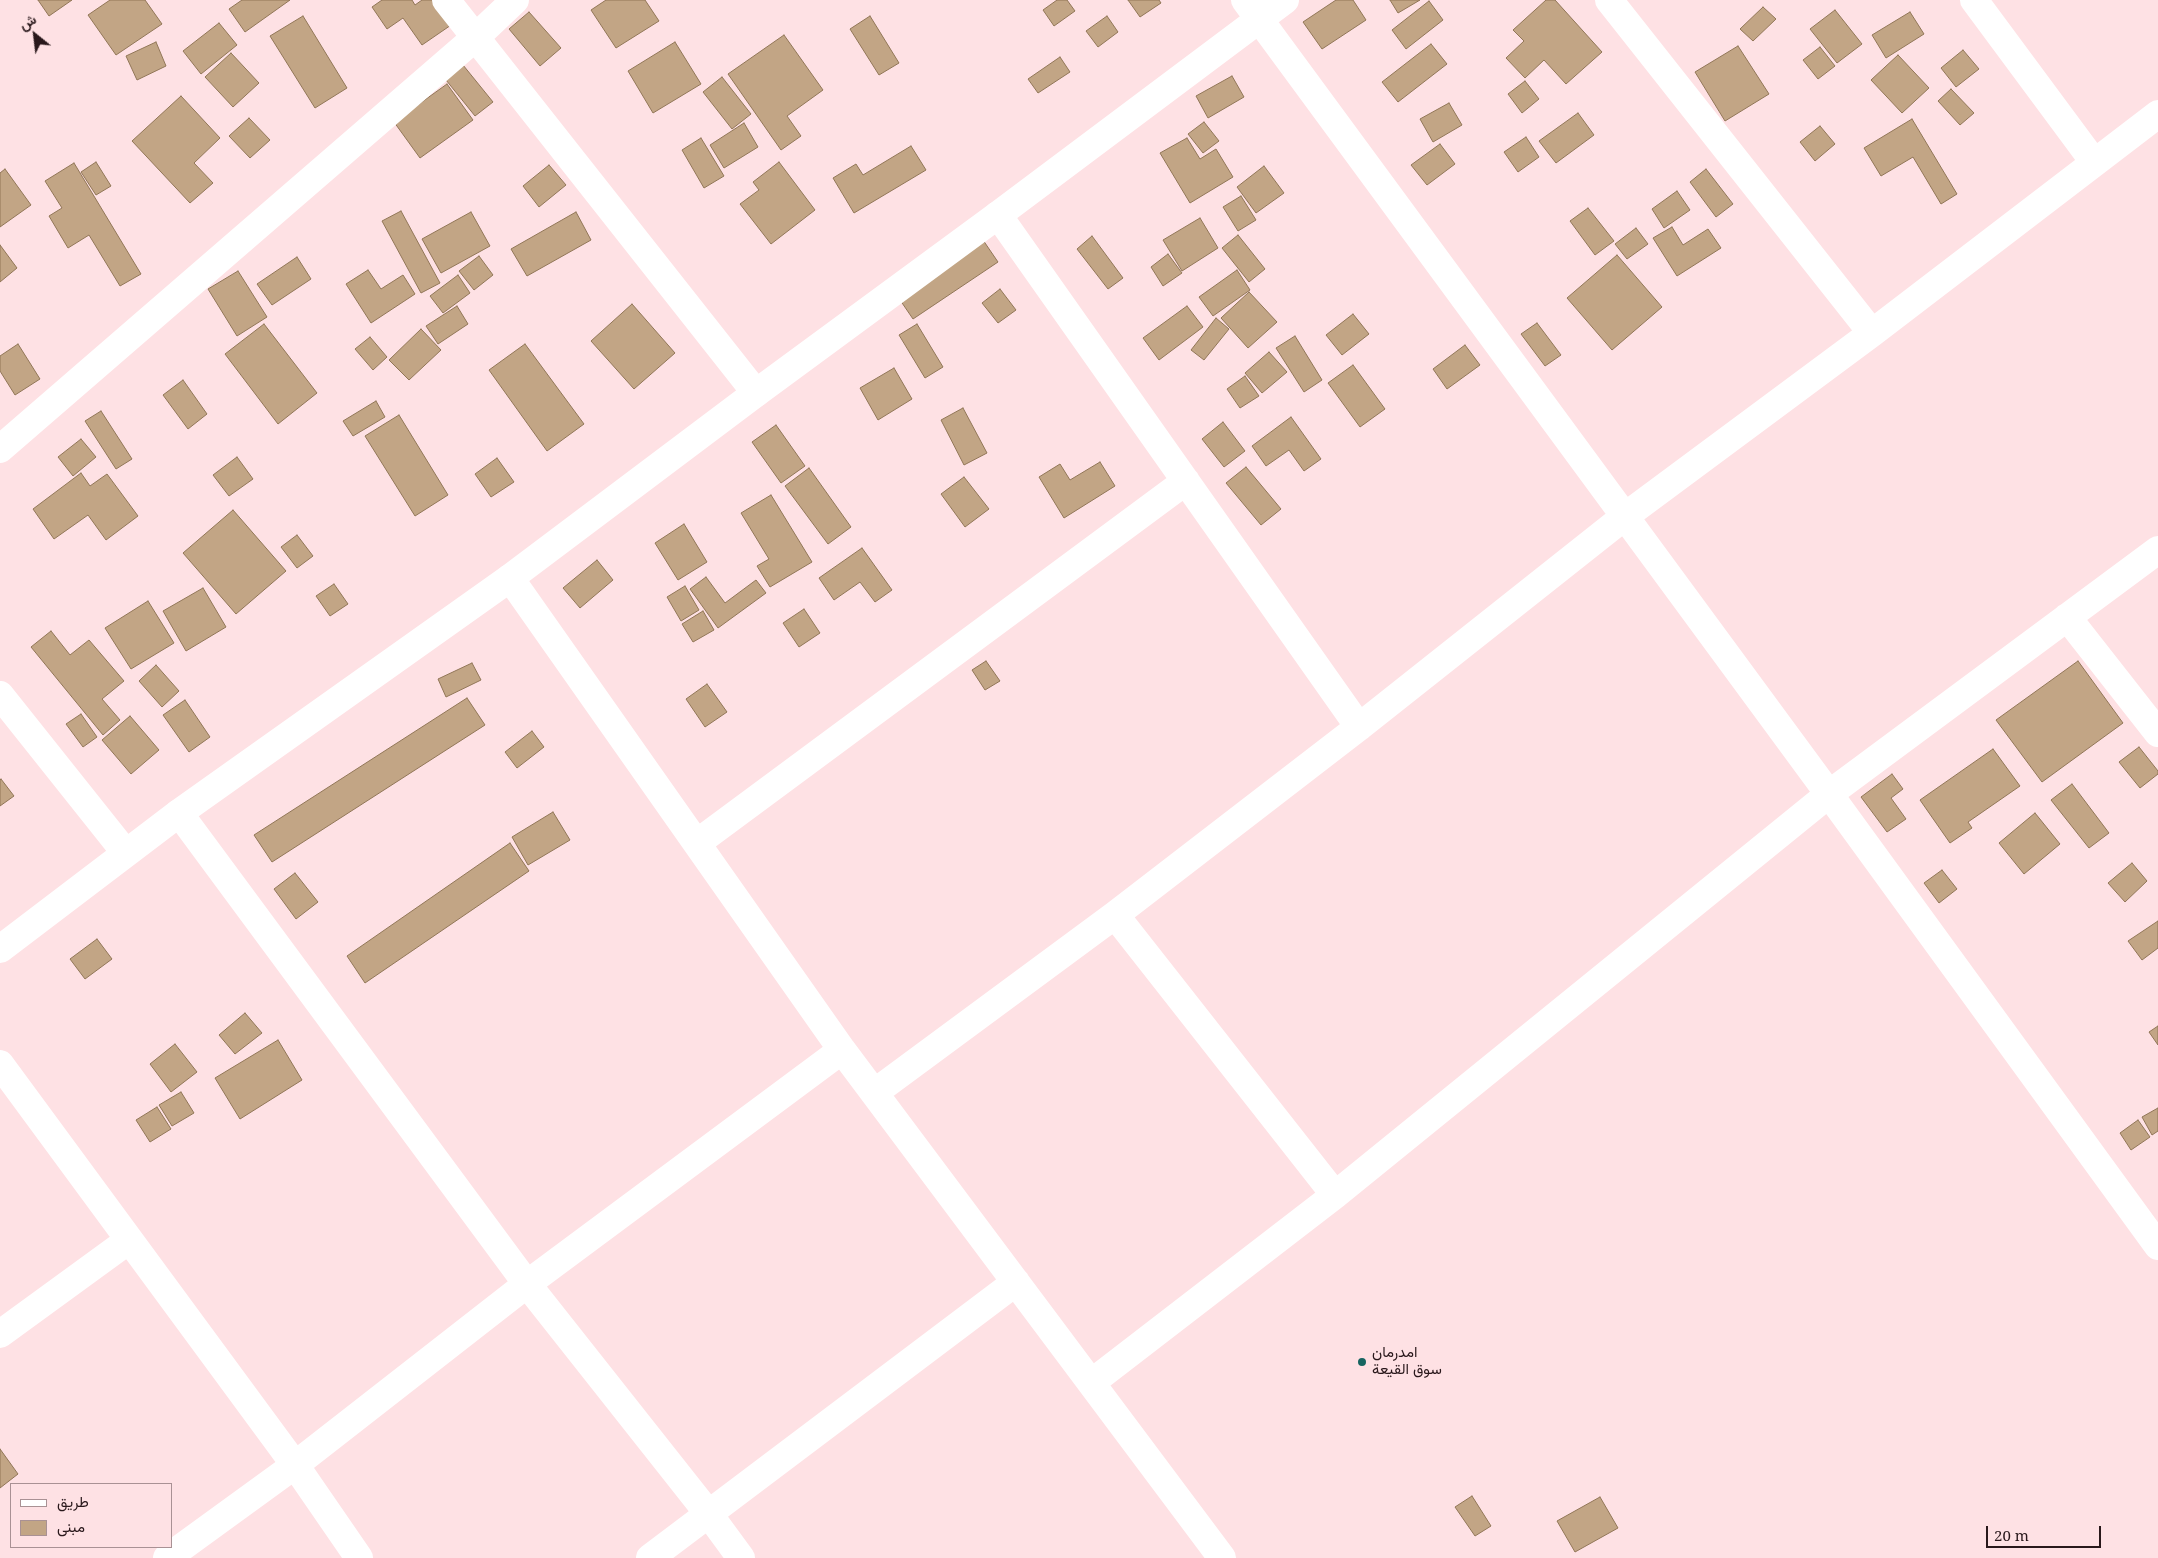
<!DOCTYPE html>
<html>
<head>
<meta charset="utf-8">
<style>
	body { margin:0 }
	#map { position:relative; width:2158px; height:1558px; overflow:hidden; background:#fee1e4; font-family:"Noto Serif",Vazirmatn,serif }
	canvas { display:block }
	.legend { position:absolute; left:10px; top:1483px; width:162px; height:65px; box-sizing:border-box; background:#fee1e4; border:1px solid #a99194; margin:0; padding:6px 9px; list-style:none; font-size:15px; color:#29181b }
	.legend li { display:flex; align-items:center; gap:10px; height:25px }
	.legend b { width:25px; border:1px solid #a99194 }
	.north { position:absolute; left:10px; top:10px; width:50px; height:50px; -webkit-text-stroke:4px #fee1e4; paint-order:stroke; rotate:331deg; font-size:14px; font-weight:700; line-height:20px; text-align:center; color:#29181b }
	.north::after { content:''; display:block; margin:auto; width:18px; height:22px; background:#29181b; clip-path:polygon(50% 0,100% 100%,50% 72%,0 100%) }
	.scale { position:absolute; left:1986px; top:1526px; width:115px; height:22px; box-sizing:border-box; border:2px solid #29181b; border-top:0; padding-left:6px; font-size:15px; line-height:18px; white-space:nowrap; color:#29181b; -webkit-text-stroke:4px #fee1e4; paint-order:stroke }
</style>
</head>
<body>
<div id="map">
<canvas width="2158" height="1558"></canvas>
<ul class="legend">
<li><b style="height:6px;background:#fff"></b>طريق</li>
<li><b style="height:14px;background:#c2a585"></b>مبنى</li>
</ul>
<div class="north">ش</div>
<div class="scale">20 m</div>
</div>
<script>
const c = document.querySelector('canvas').getContext('2d');
c.lineJoin = 'round';
function fillPath(path, color) { c.fillStyle = color; c.fill(path, 'evenodd'); }
const toPath = rows => new Path2D(rows.map(r => 'M' + r).join(''));
function stroke(path, color, width, dash) { c.strokeStyle = color; c.lineWidth = width; c.lineCap = dash ? 'butt' : 'round'; c.setLineDash(dash || []); c.stroke(path); }
function label(font, color, halo, rows, align = 'center') {
  c.font = font + ' "Noto Serif",Vazirmatn,serif'; c.lineWidth = 5; c.setLineDash([]); c.textBaseline = 'middle'; c.strokeStyle = halo; c.fillStyle = color; for (const [text, x, y, turn = 0] of rows) {
    c.save(); c.translate(x, y); c.rotate((+turn || 0) * Math.PI / 180); c.textAlign = isNaN(turn) ? turn : align; if (halo) c.strokeText(text, 0, 0); c.fillText(text, 0, 0); c.restore();
  }
}
const building = toPath([
	[38,0,72,0,49,16,38,0],
	[110,0,145,0,162,24,116,55,88,15,110,0],
	[242,0,290,0,245,32,229,9,242,0],
	[382,0,412,0,415,5,422,0,438,0,454,23,422,45,403,18,387,29,372,7,382,0],
	[606,0,645,0,659,21,616,48,591,10,606,0],
	[1057,0,1067,0,1075,11,1054,26,1043,10,1057,0],
	[1128,0,1159,0,1161,3,1140,17,1128,0],
	[1336,0,1353,0,1366,20,1322,49,1303,22,1336,0],
	[1390,0,1420,0,1398,13,1390,0],
	[1546,0,1555,0,1602,52,1566,84,1544,60,1525,78,1506,58,1524,41,1513,30,1546,0],
	[1429,1,1443,20,1406,49,1392,30,1429,1],
	[1763,7,1776,19,1753,41,1740,29,1763,7],
	[1835,10,1862,44,1837,63,1810,29,1835,10],
	[529,12,561,48,540,66,509,29,529,12],
	[1910,12,1924,34,1886,58,1872,35,1910,12],
	[303,16,347,88,315,108,270,36,303,16],
	[870,16,899,63,879,75,850,29,870,16],
	[1107,16,1118,32,1098,47,1086,31,1107,16],
	[219,23,237,45,201,74,183,51,219,23],
	[784,35,823,90,787,116,801,136,781,150,728,74,784,35],
	[156,42,166,66,137,80,126,56,156,42],
	[675,42,701,84,653,113,628,71,675,42],
	[1431,44,1447,64,1398,102,1382,82,1431,44],
	[1738,46,1769,94,1725,121,1695,72,1738,46],
	[1820,47,1835,66,1818,79,1803,60,1820,47],
	[1963,50,1979,69,1956,87,1941,68,1963,50],
	[231,53,259,83,233,107,205,77,231,53],
	[1898,55,1929,88,1902,113,1871,80,1898,55],
	[1060,57,1070,72,1038,93,1028,79,1060,57],
	[463,65,493,102,475,116,446,80,463,65],
	[1232,76,1244,97,1208,118,1196,96,1232,76],
	[722,77,751,114,732,129,703,92,722,77],
	[1525,81,1539,99,1522,113,1508,94,1525,81],
	[447,84,473,120,420,158,394,122,447,84],
	[1951,89,1974,113,1960,125,1938,101,1951,89],
	[181,96,220,138,194,163,213,183,190,203,132,141,181,96],
	[1449,103,1462,125,1433,142,1420,119,1449,103],
	[1578,113,1594,135,1556,163,1539,141,1578,113],
	[249,118,270,140,250,158,229,136,249,118],
	[1912,119,1957,194,1941,204,1913,157,1881,176,1864,148,1912,119],
	[1204,122,1219,141,1203,153,1188,134,1204,122],
	[744,123,758,147,724,168,710,145,744,123],
	[1820,126,1835,144,1815,161,1800,142,1820,126],
	[1526,137,1539,157,1518,172,1504,152,1526,137],
	[701,138,724,176,704,188,682,150,701,138],
	[1187,138,1200,159,1216,149,1233,177,1190,203,1160,153,1187,138],
	[1440,144,1455,164,1427,185,1411,165,1440,144],
	[911,146,926,170,854,213,833,178,856,164,863,175,911,146],
	[96,162,111,186,96,195,81,172,96,162],
	[779,162,815,210,771,244,740,204,759,190,753,182,779,162],
	[74,163,141,274,120,286,89,235,68,248,49,216,62,208,45,181,74,163],
	[549,165,566,185,539,207,523,186,549,165],
	[1264,166,1284,193,1256,213,1237,187,1264,166],
	[5,169,31,205,0,227,0,173,5,169],
	[1706,169,1733,204,1716,217,1690,182,1706,169],
	[1677,191,1690,210,1664,228,1652,209,1677,191],
	[1241,196,1256,220,1238,231,1223,207,1241,196],
	[1588,208,1614,241,1595,255,1570,221,1588,208],
	[401,211,440,283,421,293,382,221,401,211],
	[471,212,490,246,441,273,422,239,471,212],
	[576,212,591,240,527,276,511,249,576,212],
	[1200,218,1218,248,1182,271,1163,240,1200,218],
	[1672,227,1683,245,1708,229,1721,248,1677,276,1653,238,1672,227],
	[1636,228,1648,244,1627,259,1615,244,1636,228],
	[1238,235,1265,269,1249,282,1222,248,1238,235],
	[1092,236,1123,278,1108,289,1077,249,1092,236],
	[983,240,998,262,913,319,898,297,983,240],
	[0,245,17,268,0,282,0,245],
	[1168,254,1182,273,1163,286,1151,267,1168,254],
	[1617,255,1662,307,1612,350,1567,298,1617,255],
	[479,256,493,275,474,290,459,271,479,256],
	[297,257,311,279,272,305,257,284,297,257],
	[368,270,381,289,403,275,415,294,371,323,346,284,368,270],
	[1237,270,1250,290,1213,316,1199,297,1237,270],
	[238,271,267,317,237,336,208,289,238,271],
	[458,275,470,293,443,313,430,296,458,275],
	[1000,289,1016,310,998,323,982,303,1000,289],
	[1249,292,1277,322,1248,348,1221,318,1249,292],
	[632,304,675,353,634,389,591,341,632,304],
	[457,306,468,324,438,344,426,326,457,306],
	[1187,306,1203,327,1159,360,1143,338,1187,306],
	[1353,314,1369,334,1342,355,1326,335,1353,314],
	[1216,318,1229,329,1204,360,1191,350,1216,318],
	[1537,323,1561,355,1545,366,1521,334,1537,323],
	[264,324,317,393,278,424,225,354,264,324],
	[917,324,943,367,925,378,899,335,917,324],
	[421,329,441,350,409,380,389,360,421,329],
	[1295,336,1322,380,1304,392,1276,348,1295,336],
	[370,337,387,357,373,370,355,349,370,337],
	[18,344,40,379,15,395,0,371,0,356,18,344],
	[525,344,584,424,547,451,489,370,525,344],
	[1465,345,1480,365,1447,389,1433,369,1465,345],
	[1269,352,1287,372,1262,393,1245,373,1269,352],
	[1353,365,1385,409,1360,427,1328,383,1353,365],
	[894,368,912,399,878,420,860,388,894,368],
	[1245,376,1259,396,1240,408,1227,389,1245,376],
	[183,380,207,414,188,429,163,395,183,380],
	[376,401,385,417,353,436,343,421,376,401],
	[963,408,987,453,964,465,941,420,963,408],
	[101,411,132,459,116,469,85,421,101,411],
	[399,415,448,495,415,516,365,436,399,415],
	[1291,417,1321,459,1304,471,1289,450,1266,466,1252,446,1291,417],
	[1223,422,1245,451,1224,467,1202,439,1223,422],
	[776,425,805,466,781,483,752,442,776,425],
	[81,439,96,457,73,476,58,457,81,439],
	[237,457,253,479,229,496,213,475,237,457],
	[497,458,514,482,491,497,475,474,497,458],
	[1100,462,1115,486,1064,518,1039,477,1060,464,1070,480,1100,462],
	[1246,467,1281,509,1261,525,1226,483,1246,467],
	[809,468,851,527,828,544,785,486,809,468],
	[81,473,90,486,107,474,138,516,106,540,88,515,54,539,33,509,81,473],
	[964,477,989,509,965,527,941,494,964,477],
	[771,495,812,562,770,587,757,566,769,559,741,513,771,495],
	[233,510,286,571,236,614,183,553,233,510],
	[684,524,707,562,678,580,655,543,684,524],
	[297,535,313,556,297,568,281,547,297,535],
	[862,548,892,590,875,602,860,582,834,600,819,578,862,548],
	[597,560,613,580,580,608,563,588,597,560],
	[706,577,725,603,756,580,766,593,718,628,690,589,706,577],
	[334,584,348,604,330,616,316,596,334,584],
	[685,586,699,610,681,621,667,597,685,586],
	[203,588,226,627,186,651,163,611,203,588],
	[148,601,174,643,131,669,105,628,148,601],
	[804,609,820,633,799,647,783,623,804,609],
	[703,611,714,630,693,642,682,624,703,611],
	[51,631,70,655,89,640,124,681,102,699,120,720,103,735,31,647,51,631],
	[986,661,1000,681,985,690,972,670,986,661],
	[2078,661,2123,723,2042,782,1996,720,2078,661],
	[472,663,481,680,446,697,438,679,472,663],
	[156,665,179,691,162,707,139,681,156,665],
	[707,684,727,712,705,727,686,699,707,684],
	[467,698,485,725,272,862,254,835,467,698],
	[185,700,210,737,189,752,163,715,185,700],
	[81,714,97,737,83,747,66,724,81,714],
	[130,716,159,750,131,774,102,740,130,716],
	[532,731,544,747,517,768,505,752,532,731],
	[2139,747,2158,771,2158,774,2140,788,2119,762,2139,747],
	[1993,749,2020,786,1968,822,1972,828,1950,843,1920,800,1993,749],
	[1892,774,1903,789,1891,798,1906,819,1887,832,1861,797,1892,774],
	[1,779,14,796,0,806,0,780,1,779],
	[2072,784,2109,833,2089,848,2051,800,2072,784],
	[553,812,570,840,528,865,512,837,553,812],
	[2035,813,2060,844,2024,874,1999,843,2035,813],
	[510,843,529,871,365,983,347,956,510,843],
	[2132,863,2147,881,2125,902,2108,883,2132,863],
	[1942,870,1957,889,1939,903,1924,883,1942,870],
	[295,873,318,902,296,919,274,889,295,873],
	[2158,921,2158,948,2142,960,2128,941,2158,921],
	[97,939,112,959,85,979,70,959,97,939],
	[245,1013,262,1033,235,1054,219,1035,245,1013],
	[2158,1026,2158,1045,2149,1032,2158,1026],
	[278,1040,302,1080,240,1119,215,1078,278,1040],
	[175,1044,197,1072,171,1092,150,1064,175,1044],
	[181,1092,194,1113,172,1126,159,1105,181,1092],
	[157,1107,171,1129,150,1142,136,1120,157,1107],
	[2158,1108,2158,1131,2152,1135,2142,1117,2158,1108],
	[2138,1120,2150,1137,2131,1150,2120,1133,2138,1120],
	[0,1449,18,1474,0,1488,0,1449],
	[1472,1496,1491,1526,1475,1536,1455,1507,1472,1496],
	[1600,1497,1618,1528,1575,1552,1557,1521,1600,1497]
]);
fillPath(building, '#c2a585');
stroke(building, '#917657', 1);
stroke(toPath([
	[446,0,756,393],
	[1245,0,1829,794,2158,1246],
	[1609,0,1872,333],
	[1974,0,2094,162],
	[998,215,1359,727],
	[0,449,476,37,515,0],
	[510,578,842,1050,1222,1558],
	[2067,617,2158,733],
	[0,695,125,852],
	[179,813,527,1284,708,1513,741,1558],
	[697,843,1186,481],
	[1115,915,1335,1195],
	[0,1064,295,1465,359,1558],
	[874,1093,1115,915,1359,727,1624,517,1872,333,2158,114],
	[0,1334,129,1240],
	[1091,1383,1335,1195,1829,794,2158,550],
	[167,1558,295,1465,527,1284,842,1050],
	[650,1558,1016,1282]
]), '#fff', 28);
stroke(toPath([
	[0,949,179,813,510,578,756,393,998,215,1285,0]
]), '#fff', 28);
for (const [x, y, r, color] of [
	[1362,1362,5,"#166460"]
]) { const dot = new Path2D(); dot.arc(x, y, r, 0, 2 * Math.PI); c.fillStyle = color; c.fill(dot); stroke(dot, '#fee1e4', 2); }
label('15px', '#29181b', '#fee1e4', [
	["امدرمان",1372,1353],
	["سوق القيعة",1372,1370]
], 'left');
</script>
</body>
</html>
